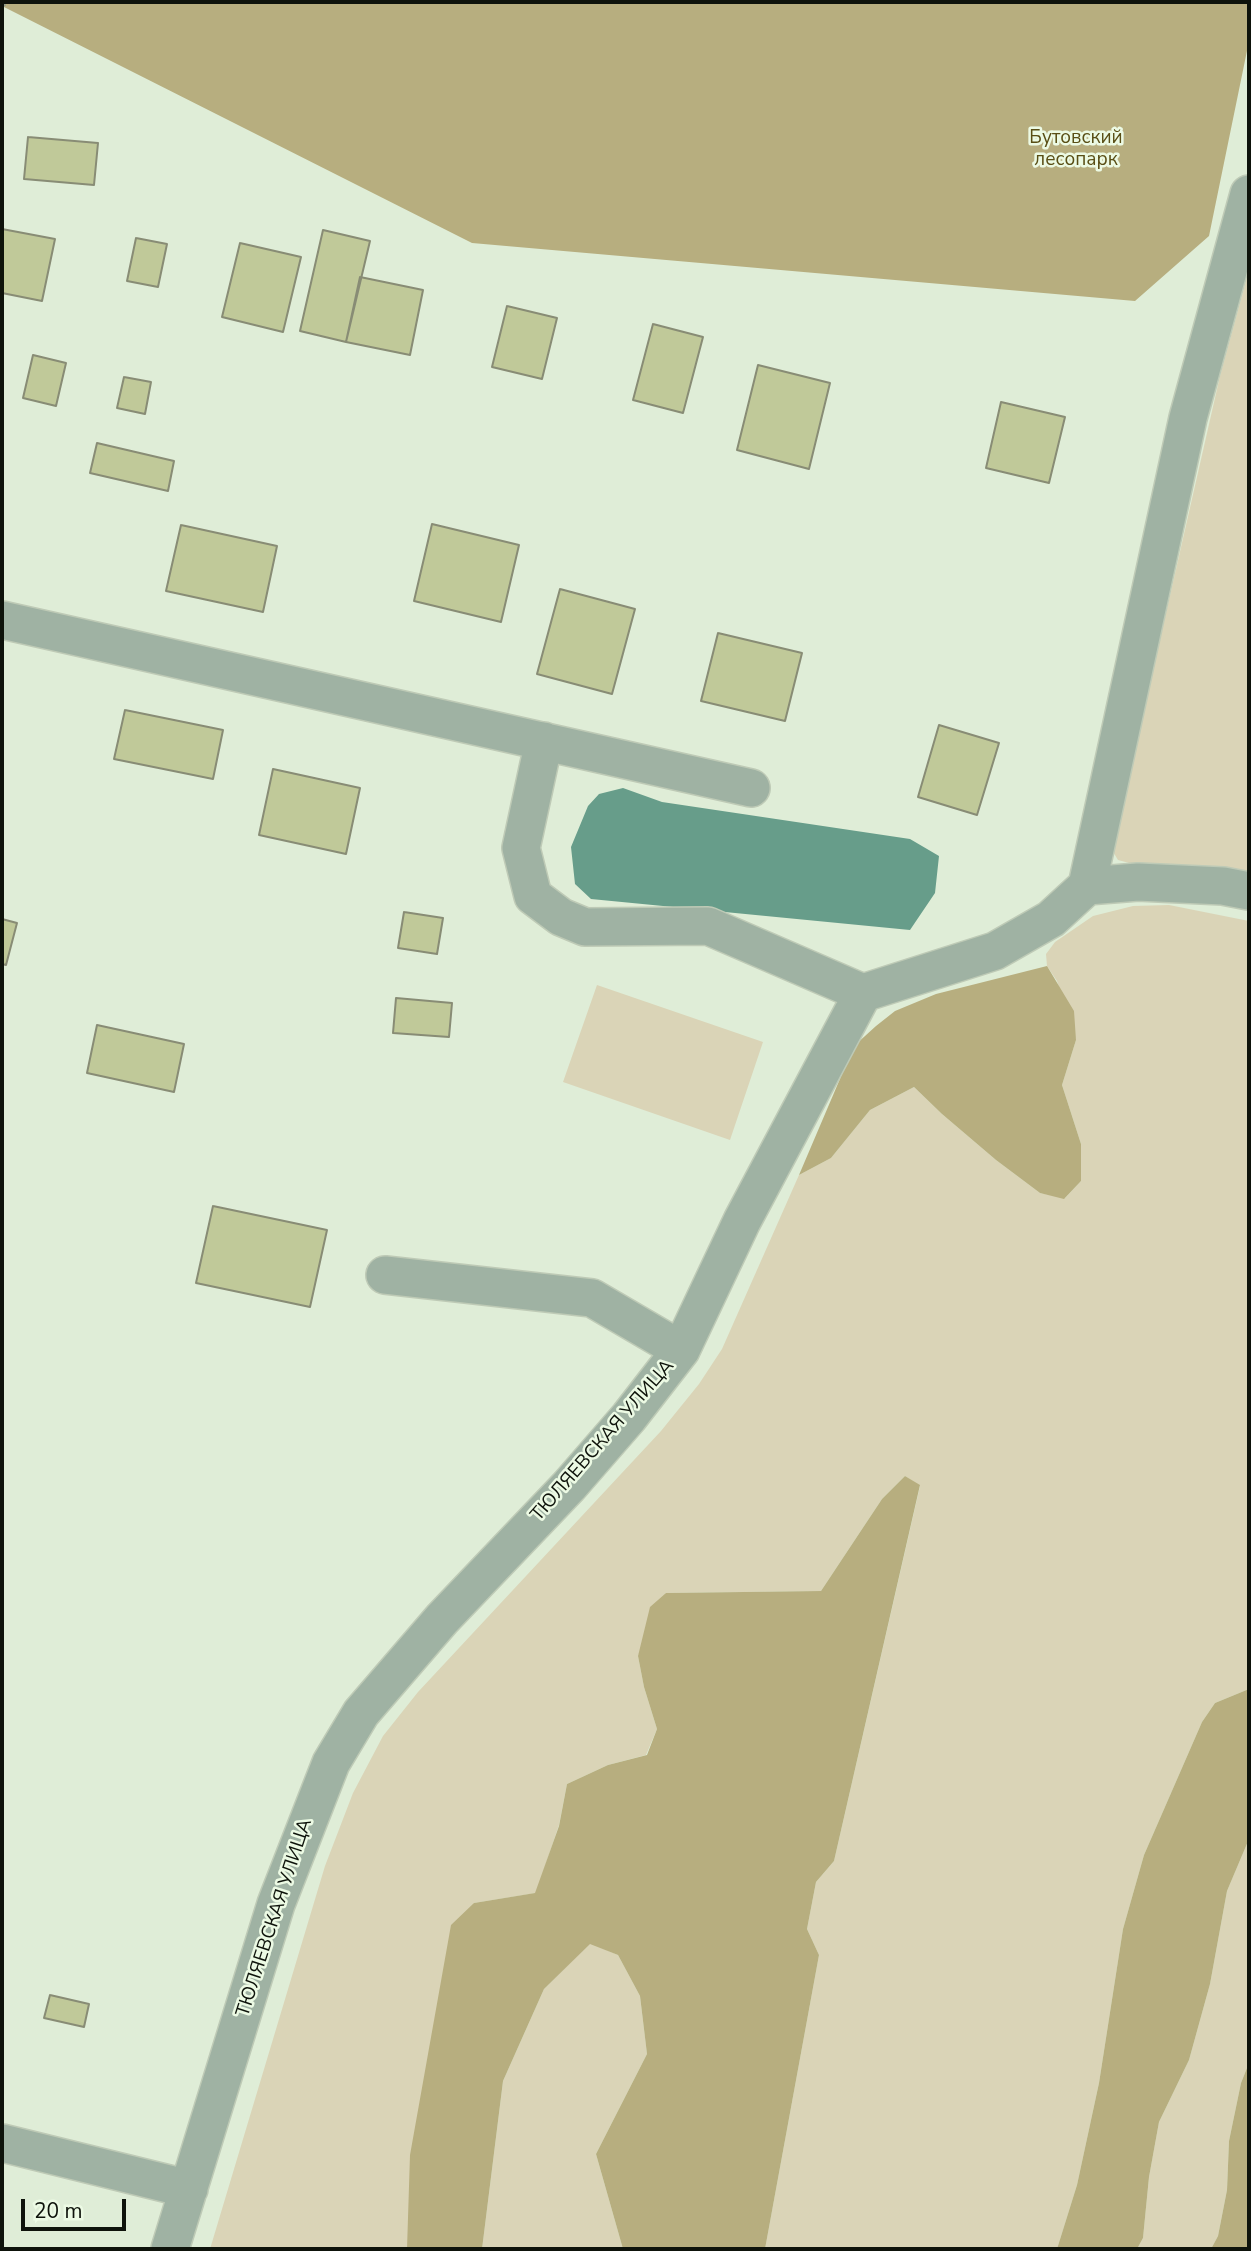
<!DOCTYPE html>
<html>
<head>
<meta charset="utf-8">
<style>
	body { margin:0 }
	#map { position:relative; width:1251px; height:2251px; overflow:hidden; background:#dfedd7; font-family:"Nunito Sans",sans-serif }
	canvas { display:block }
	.frame { position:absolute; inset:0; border:4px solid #0e130b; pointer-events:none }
	.scale { position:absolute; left:21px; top:2199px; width:105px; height:32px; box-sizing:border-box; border:4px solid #0e130b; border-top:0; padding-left:9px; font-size:21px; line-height:24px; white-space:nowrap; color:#0e130b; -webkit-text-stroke:5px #ecfae4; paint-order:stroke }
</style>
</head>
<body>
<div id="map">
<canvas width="1251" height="2251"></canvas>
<div class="frame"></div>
<div class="scale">20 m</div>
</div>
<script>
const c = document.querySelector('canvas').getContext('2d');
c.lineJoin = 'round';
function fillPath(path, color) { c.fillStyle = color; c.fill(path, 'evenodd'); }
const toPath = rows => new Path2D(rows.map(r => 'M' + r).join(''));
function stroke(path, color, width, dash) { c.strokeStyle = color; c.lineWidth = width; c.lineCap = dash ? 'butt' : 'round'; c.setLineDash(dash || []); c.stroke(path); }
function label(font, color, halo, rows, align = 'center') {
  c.font = font + ' "Nunito Sans",sans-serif'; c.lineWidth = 5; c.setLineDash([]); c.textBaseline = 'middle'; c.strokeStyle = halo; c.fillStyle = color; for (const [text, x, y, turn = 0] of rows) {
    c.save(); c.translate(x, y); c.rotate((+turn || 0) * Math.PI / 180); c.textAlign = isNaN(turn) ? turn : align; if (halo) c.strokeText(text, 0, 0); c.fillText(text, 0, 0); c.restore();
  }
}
fillPath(toPath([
	[1249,270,1249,872,1133,864,1118,860,1112,850,1220,376],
	[1169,905,1249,921,1249,1689,1215,1703,1202,1722,1144,1855,1123,1929,1099,2083,1077,2185,1057,2249,765,2249,819,1955,807,1929,816,1882,834,1861,920,1486,905,1476,882,1499,821,1591,666,1593,638,1656,644,1687,657,1729,646,1755,608,1765,567,1784,559,1825,536,1893,474,1903,407,2249,210,2249,325,1866,353,1793,383,1736,418,1692,661,1431,699,1384,722,1349,799,1175,831,1158,870,1110,914,1087,942,1114,996,1160,1040,1193,1065,1198,1081,1181,1081,1144,1062,1085,1076,1040,1057,981,1047,966,1046,954,1055,942,1093,916,1133,906],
	[597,985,763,1042,730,1140,563,1082],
	[1249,1839,1249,2063,1241,2083,1229,2141,1227,2190,1218,2236,1211,2249,1137,2249,1143,2238,1149,2177,1159,2122,1189,2060,1210,1984,1227,1891],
	[590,1943,618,1955,640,1996,647,2054,596,2154,623,2249,482,2249,503,2081,544,1989]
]), '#dad4b7');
fillPath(toPath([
	[2,2,1249,2,1249,41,1209,236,1135,301,472,243,2,6],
	[1047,966,1074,1011,1076,1040,1062,1085,1081,1144,1081,1181,1064,1199,1040,1193,996,1160,942,1114,914,1087,870,1110,831,1158,799,1175,854,1046,876,1026,895,1011,936,994],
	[905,1476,920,1485,834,1861,816,1882,807,1929,819,1955,765,2249,623,2249,596,2154,647,2054,640,1996,618,1955,590,1944,544,1989,503,2081,482,2249,407,2249,410,2155,451,1925,474,1903,535,1893,559,1826,567,1784,608,1765,647,1755,657,1729,644,1687,638,1656,650,1607,666,1593,821,1591,882,1499],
	[1249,1689,1249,1839,1227,1891,1210,1984,1189,2060,1159,2122,1149,2177,1143,2238,1137,2249,1057,2249,1077,2185,1099,2083,1123,1929,1144,1855,1202,1722,1215,1703],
	[1249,2063,1249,2249,1211,2249,1218,2236,1227,2190,1229,2141,1241,2083]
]), '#b7ae7f');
fillPath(toPath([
	[623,788,662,802,910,839,939,856,935,893,910,930,591,899,575,884,571,847,588,806,599,794]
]), '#679d8a');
const building = toPath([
	[28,137,98,143,94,185,24,179,28,137],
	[2,229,55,239,42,301,2,293,2,229],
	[323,230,370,241,346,342,300,331,323,230],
	[136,238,167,244,158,287,127,281,136,238],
	[240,243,301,257,283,332,222,317,240,243],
	[360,277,423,290,410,355,346,342,360,277],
	[507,306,557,318,542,379,492,367,507,306],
	[653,324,703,337,683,413,633,400,653,324],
	[33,355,66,363,56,406,23,398,33,355],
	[758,365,830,383,809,469,737,450,758,365],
	[124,377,151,382,145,414,117,408,124,377],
	[1001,402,1065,417,1049,483,986,468,1001,402],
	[97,443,174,461,168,491,90,473,97,443],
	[432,524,519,545,501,622,414,601,432,524],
	[181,525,277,546,263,612,166,591,181,525],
	[560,589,635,609,612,694,537,674,560,589],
	[718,633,802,653,785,721,701,701,718,633],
	[125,710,223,730,213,779,114,759,125,710],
	[939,725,999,743,977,815,918,797,939,725],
	[273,769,360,788,346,854,259,835,273,769],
	[404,912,443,918,437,954,398,948,404,912],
	[2,919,17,923,6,965,2,964,2,919],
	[396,998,452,1003,449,1037,393,1033,396,998],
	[97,1025,184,1044,174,1092,87,1073,97,1025],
	[213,1206,327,1230,310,1307,196,1283,213,1206],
	[50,1995,89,2004,84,2027,44,2018,50,1995]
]);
fillPath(building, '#c0c999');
stroke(building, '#888c75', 2);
const minor = toPath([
	[2,620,751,788],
	[544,741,521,848,533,896,561,917,585,927,708,926,863,993],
	[1087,886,1188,418,1249,194],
	[385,1275,592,1298,681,1350],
	[2,2143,189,2189],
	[170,2249,276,1904,331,1763,361,1713,442,1619,569,1486,629,1417,681,1350,742,1221,863,993,995,951,1051,919,1087,886,1138,882,1223,886,1249,891]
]);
stroke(minor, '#becab6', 40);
stroke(toPath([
	[2,5,9,2]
]), '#909b8a', 4.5, [3.5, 3.5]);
stroke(minor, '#9fb2a3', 37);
label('19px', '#594e15', '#ecfae4', [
	["Бутовский",1076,138],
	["лесопарк",1076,160]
]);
label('19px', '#0e130b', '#ecfae4', [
	["ТЮЛЯЕВСКАЯ УЛИЦА",603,1441,-49],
	["ТЮЛЯЕВСКАЯ УЛИЦА",275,1918,-72]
]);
</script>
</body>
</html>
